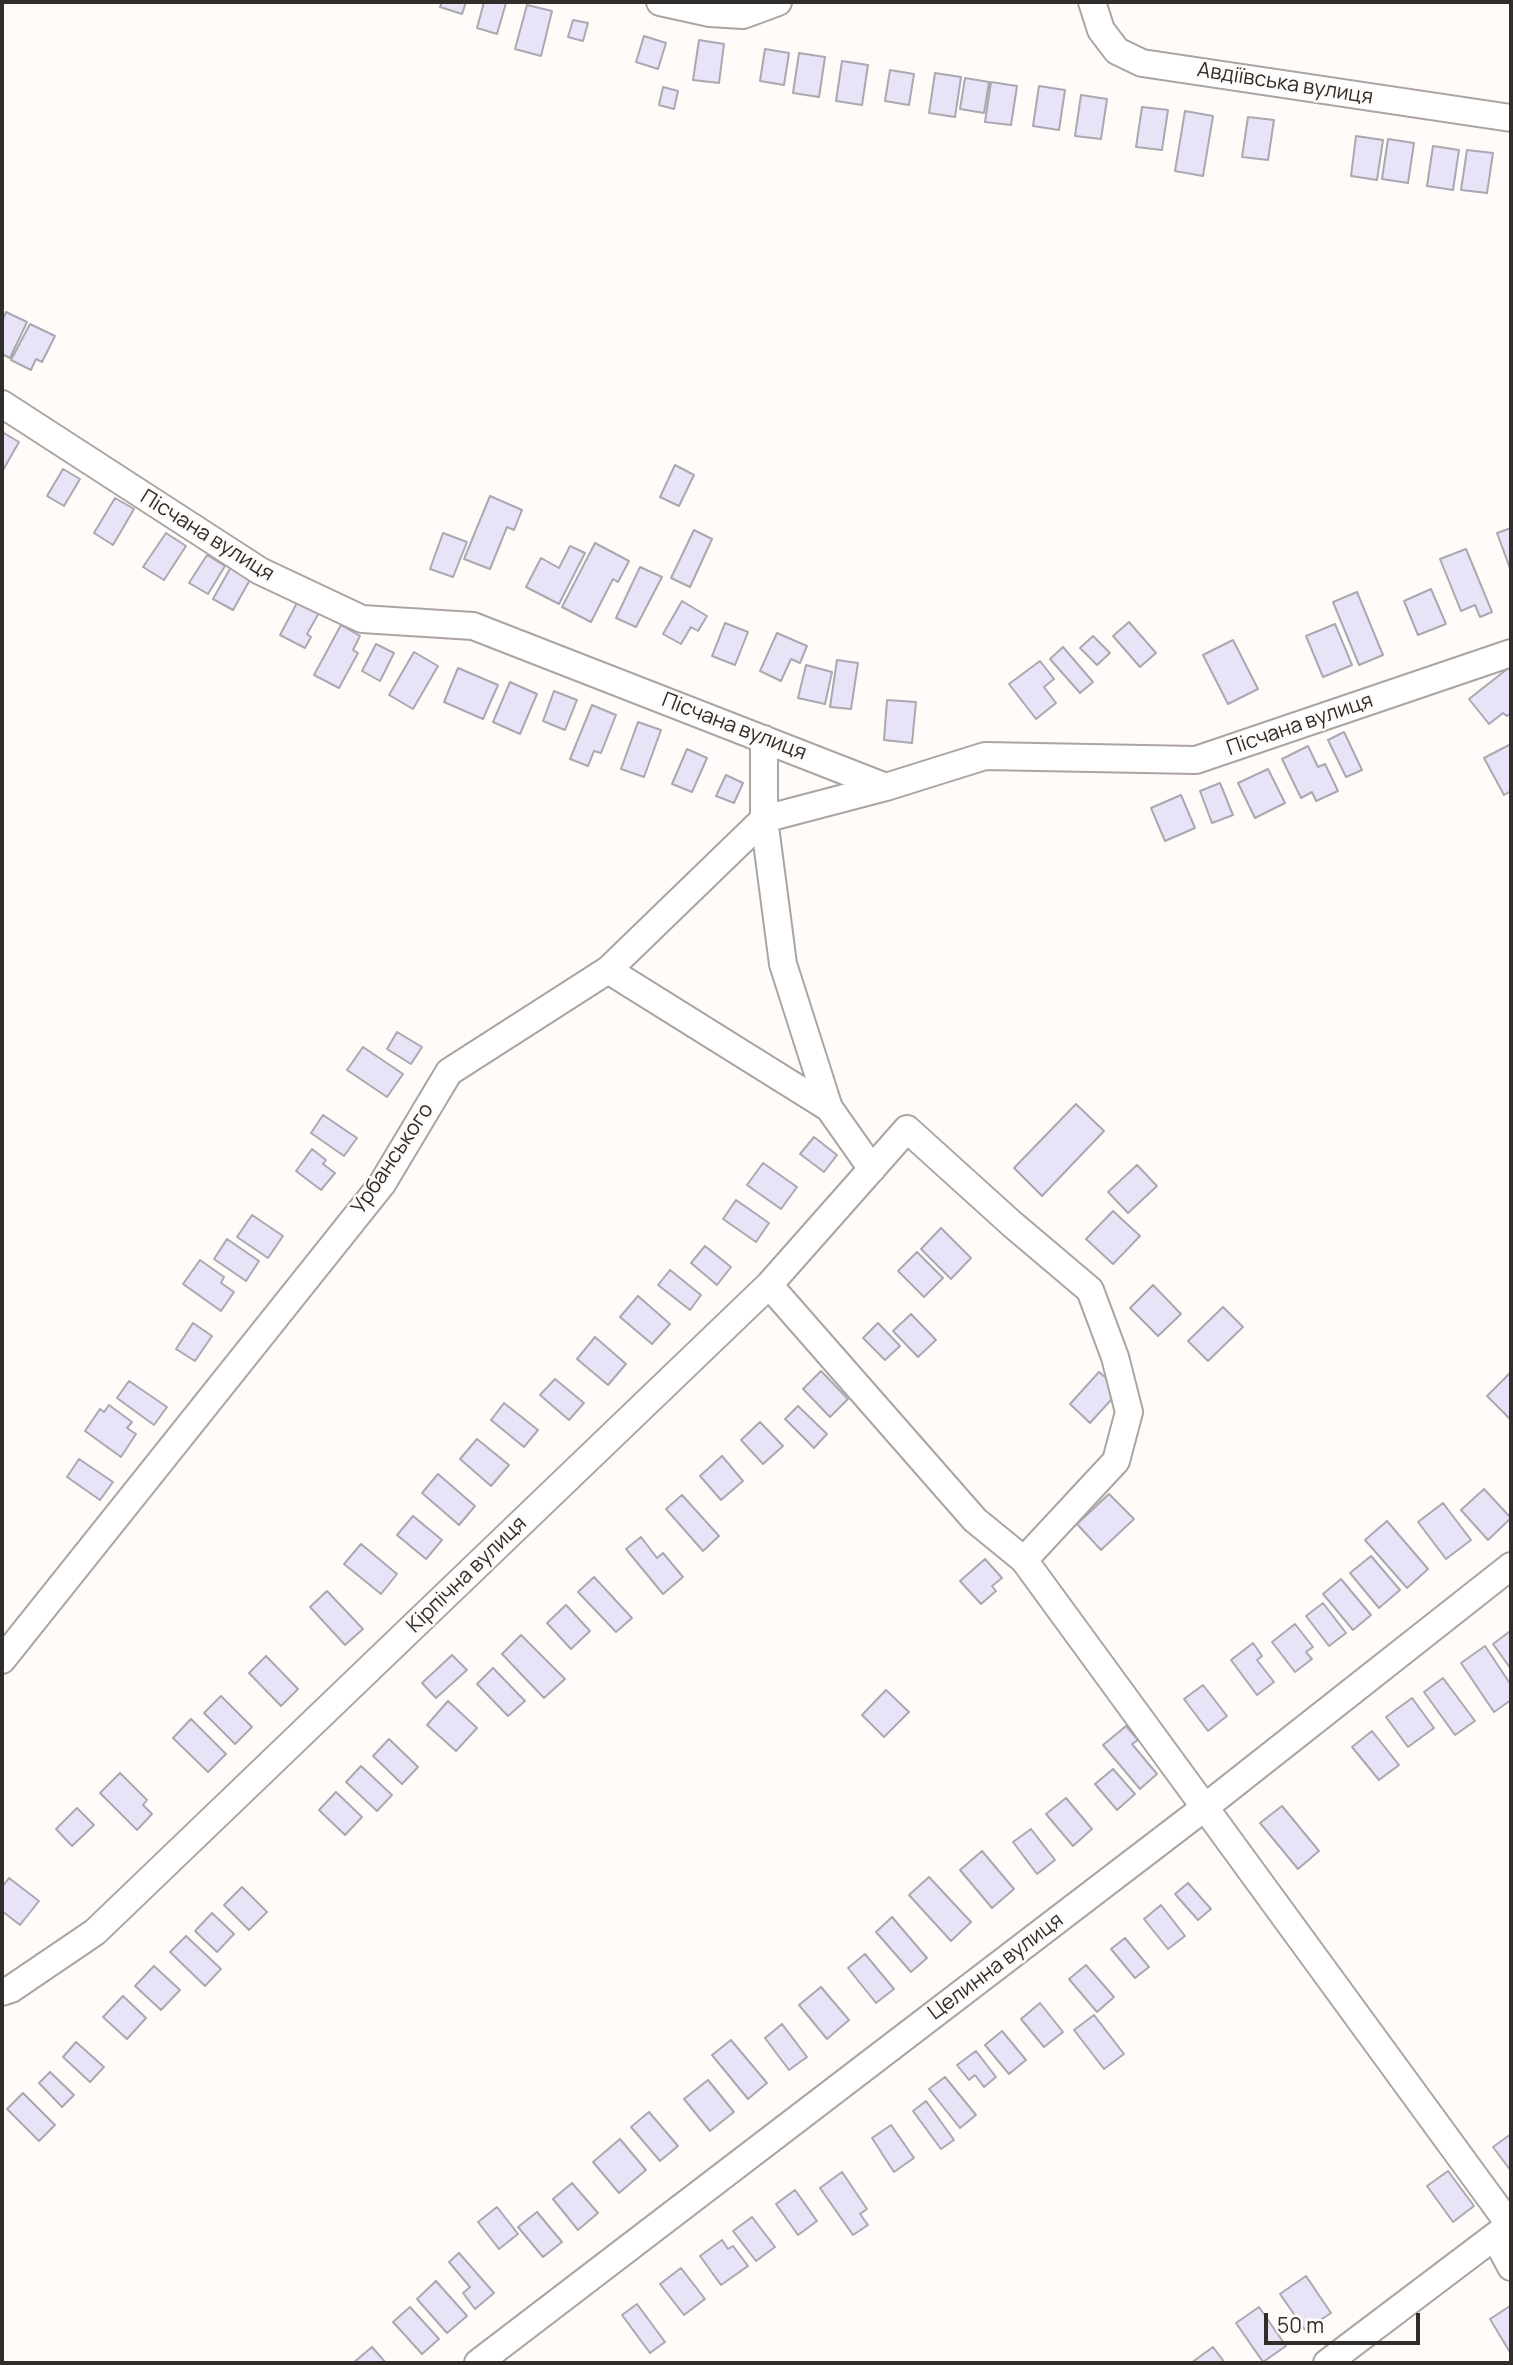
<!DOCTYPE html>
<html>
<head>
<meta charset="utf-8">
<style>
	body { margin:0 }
	#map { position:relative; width:1513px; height:2365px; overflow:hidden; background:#fefbf9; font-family:Manrope,sans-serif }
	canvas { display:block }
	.frame { position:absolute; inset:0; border:4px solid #302d2b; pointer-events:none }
	.scale { position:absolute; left:1264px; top:2313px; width:156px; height:32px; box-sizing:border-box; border:4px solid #302d2b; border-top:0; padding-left:9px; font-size:21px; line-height:24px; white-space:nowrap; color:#302d2b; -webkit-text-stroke:5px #fefbf9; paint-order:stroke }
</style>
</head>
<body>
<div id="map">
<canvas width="1513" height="2365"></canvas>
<div class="frame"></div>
<div class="scale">50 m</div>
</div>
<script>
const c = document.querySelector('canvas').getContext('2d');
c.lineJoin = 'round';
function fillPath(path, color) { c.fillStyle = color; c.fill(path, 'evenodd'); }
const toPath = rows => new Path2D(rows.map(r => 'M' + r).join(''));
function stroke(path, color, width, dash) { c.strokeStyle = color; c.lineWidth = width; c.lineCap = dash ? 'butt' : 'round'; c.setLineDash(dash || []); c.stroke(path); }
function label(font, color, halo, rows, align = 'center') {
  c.font = font + ' Manrope,sans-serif'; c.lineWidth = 5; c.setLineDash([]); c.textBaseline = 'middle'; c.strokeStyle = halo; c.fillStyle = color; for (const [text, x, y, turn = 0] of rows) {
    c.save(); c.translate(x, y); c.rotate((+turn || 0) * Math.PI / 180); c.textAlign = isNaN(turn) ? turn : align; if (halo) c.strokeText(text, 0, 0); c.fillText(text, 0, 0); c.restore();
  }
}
const building = toPath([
	[442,2,466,2,462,14,440,7,442,2],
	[484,2,506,3,497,34,477,28,484,2],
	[527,5,552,11,541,56,515,49,527,5],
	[573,20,588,23,583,41,568,37,573,20],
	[644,36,666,43,658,69,636,62,644,36],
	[699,40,724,44,719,83,693,80,699,40],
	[765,49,789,53,784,85,760,81,765,49],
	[799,53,825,57,819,97,793,93,799,53],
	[842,61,868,65,862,105,836,101,842,61],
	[890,70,914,74,909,105,885,101,890,70],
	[935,73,961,77,955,117,929,113,935,73],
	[965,78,989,82,984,113,960,109,965,78],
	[991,82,1017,86,1011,125,985,122,991,82],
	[1039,86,1065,90,1059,130,1033,126,1039,86],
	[663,87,678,91,674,109,659,105,663,87],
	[1081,95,1107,99,1101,139,1075,136,1081,95],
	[1142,107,1168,110,1162,150,1136,147,1142,107],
	[1185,111,1213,116,1203,176,1175,171,1185,111],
	[1248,117,1274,120,1268,160,1242,157,1248,117],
	[1356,136,1383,140,1377,180,1351,176,1356,136],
	[1388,139,1414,143,1408,183,1382,179,1388,139],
	[1433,146,1459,150,1453,190,1427,186,1433,146],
	[1467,150,1493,153,1487,193,1461,190,1467,150],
	[6,312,27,322,10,358,2,354,2,321,6,312],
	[30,324,55,336,42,362,36,359,31,370,11,360,30,324],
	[2,432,19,442,2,472,2,432],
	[675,465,694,475,679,506,660,497,675,465],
	[63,469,80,479,64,506,47,496,63,469],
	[490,496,522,510,514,530,507,527,490,569,464,559,490,496],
	[115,498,134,509,113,545,94,533,115,498],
	[1511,528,1511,571,1497,533,1511,528],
	[694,530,712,539,690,587,671,578,694,530],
	[166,533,186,546,164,580,143,567,166,533],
	[443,533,467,542,453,577,430,569,443,533],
	[595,543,629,561,618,582,613,579,591,622,562,607,595,543],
	[570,546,585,553,559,604,526,587,541,558,559,568,570,546],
	[1466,549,1492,612,1480,617,1475,605,1461,611,1440,559,1466,549],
	[207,555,225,566,208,594,189,583,207,555],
	[231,567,251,578,233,610,213,599,231,567],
	[640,567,662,577,636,627,616,618,640,567],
	[1431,589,1446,624,1418,635,1404,601,1431,589],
	[1357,592,1383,655,1359,665,1333,602,1357,592],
	[298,601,319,613,307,634,311,637,305,648,280,635,298,601],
	[682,601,707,616,698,631,691,627,681,644,663,634,682,601],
	[1129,622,1156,653,1140,667,1113,636,1129,622],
	[725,623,748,632,735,665,712,656,725,623],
	[1335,624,1352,665,1323,677,1306,636,1335,624],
	[341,625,360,636,353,650,358,653,339,688,314,675,341,625],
	[777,633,807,646,800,663,791,659,781,681,760,671,777,633],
	[1093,636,1110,653,1097,665,1080,648,1093,636],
	[1233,640,1258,689,1228,704,1203,655,1233,640],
	[376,644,394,653,380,681,362,671,376,644],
	[1063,647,1093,682,1080,693,1050,659,1063,647],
	[414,652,438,666,413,709,389,695,414,652],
	[837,660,858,663,851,709,830,707,837,660],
	[1040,661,1054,679,1044,687,1056,703,1036,719,1009,684,1040,661],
	[806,665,832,672,825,704,798,698,806,665],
	[1511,666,1511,713,1507,716,1503,713,1489,724,1469,699,1511,666],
	[458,668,498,685,483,719,444,702,458,668],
	[510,682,537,694,520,734,493,722,510,682],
	[554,691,577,700,565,730,543,721,554,691],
	[887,700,916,702,912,743,884,740,887,700],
	[592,705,616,715,601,753,594,751,588,766,570,759,592,705],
	[638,722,661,730,644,777,621,769,638,722],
	[1344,732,1362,770,1346,777,1328,740,1344,732],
	[1511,744,1511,791,1504,795,1484,758,1511,744],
	[1308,746,1318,767,1325,764,1338,791,1316,801,1312,792,1301,798,1282,759,1308,746],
	[687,749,707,758,692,792,672,784,687,749],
	[1268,769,1285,803,1255,818,1238,783,1268,769],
	[726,775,743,783,734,803,716,796,726,775],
	[1220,783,1233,815,1212,823,1200,791,1220,783],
	[1181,795,1195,828,1165,841,1151,808,1181,795],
	[397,1032,422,1047,411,1064,387,1049,397,1032],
	[363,1047,403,1074,387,1097,347,1070,363,1047],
	[1076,1104,1104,1131,1042,1196,1014,1168,1076,1104],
	[323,1115,357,1138,344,1156,311,1133,323,1115],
	[814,1137,837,1155,824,1172,800,1154,814,1137],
	[312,1149,326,1160,323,1164,335,1173,321,1190,296,1171,312,1149],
	[763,1163,797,1187,781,1209,747,1185,763,1163],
	[1137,1165,1157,1186,1128,1213,1108,1192,1137,1165],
	[736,1200,769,1223,756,1242,723,1219,736,1200],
	[1113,1211,1140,1236,1113,1264,1086,1239,1113,1211],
	[252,1215,283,1236,268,1258,237,1237,252,1215],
	[941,1228,971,1258,951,1279,921,1249,941,1228],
	[227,1239,259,1261,246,1281,214,1259,227,1239],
	[705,1246,731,1267,717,1285,691,1263,705,1246],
	[917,1252,943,1278,924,1297,898,1271,917,1252],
	[200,1260,224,1277,221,1283,234,1292,221,1311,183,1284,200,1260],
	[670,1270,701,1295,690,1310,658,1285,670,1270],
	[1153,1285,1181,1314,1158,1336,1130,1308,1153,1285],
	[638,1296,670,1324,652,1344,620,1317,638,1296],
	[1223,1307,1243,1327,1208,1361,1188,1341,1223,1307],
	[911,1314,936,1340,918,1357,893,1331,911,1314],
	[193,1323,212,1336,195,1361,176,1349,193,1323],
	[878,1323,900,1346,885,1360,863,1338,878,1323],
	[595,1337,626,1364,608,1385,577,1359,595,1337],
	[821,1371,848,1399,830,1417,803,1389,821,1371],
	[1099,1372,1120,1390,1090,1423,1070,1404,1099,1372],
	[1510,1373,1511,1374,1511,1420,1487,1396,1510,1373],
	[555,1379,584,1403,569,1420,540,1395,555,1379],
	[129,1381,167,1407,154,1425,117,1398,129,1381],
	[504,1403,538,1430,524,1447,491,1420,504,1403],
	[109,1405,132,1422,127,1428,136,1434,121,1457,85,1431,100,1409,104,1412,109,1405],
	[798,1406,827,1434,814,1448,785,1419,798,1406],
	[760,1422,783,1446,763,1464,741,1440,760,1422],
	[477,1439,509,1465,491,1486,460,1459,477,1439],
	[722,1456,743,1481,721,1500,700,1476,722,1456],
	[79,1459,113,1482,100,1500,67,1477,79,1459],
	[438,1474,475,1506,459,1525,422,1493,438,1474],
	[1484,1489,1511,1518,1488,1540,1461,1510,1484,1489],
	[1109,1494,1134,1519,1101,1550,1077,1524,1109,1494],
	[682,1495,719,1536,703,1551,666,1509,682,1495],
	[1443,1503,1471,1540,1446,1559,1418,1522,1443,1503],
	[413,1516,442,1540,426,1559,397,1535,413,1516],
	[1387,1521,1428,1569,1407,1588,1365,1540,1387,1521],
	[641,1537,657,1558,663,1553,683,1577,663,1594,626,1549,641,1537],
	[361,1544,397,1574,381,1594,344,1564,361,1544],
	[1371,1556,1400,1590,1379,1608,1350,1573,1371,1556],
	[985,1559,1002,1578,992,1586,996,1591,981,1604,960,1581,985,1559],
	[594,1577,632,1618,616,1632,578,1592,594,1577],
	[1341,1579,1371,1615,1353,1630,1323,1594,1341,1579],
	[327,1591,363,1629,345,1645,310,1607,327,1591],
	[1323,1603,1346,1633,1329,1646,1306,1616,1323,1603],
	[566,1605,590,1631,571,1649,547,1623,566,1605],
	[1295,1624,1313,1647,1306,1652,1312,1659,1295,1672,1272,1642,1295,1624],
	[1509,1632,1511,1634,1511,1669,1493,1644,1509,1632],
	[521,1635,565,1679,544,1698,502,1654,521,1635],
	[1253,1643,1262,1656,1257,1660,1274,1682,1257,1695,1231,1660,1253,1643],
	[1485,1646,1511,1685,1511,1700,1494,1712,1461,1663,1485,1646],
	[452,1655,467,1670,436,1698,422,1683,452,1655],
	[266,1656,298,1689,281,1706,249,1673,266,1656],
	[493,1668,525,1701,508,1716,477,1684,493,1668],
	[1443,1678,1475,1721,1455,1735,1424,1692,1443,1678],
	[1203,1685,1227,1716,1208,1731,1184,1699,1203,1685],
	[886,1690,909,1712,884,1737,862,1715,886,1690],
	[221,1696,252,1727,235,1744,204,1713,221,1696],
	[1412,1698,1434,1728,1408,1747,1386,1717,1412,1698],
	[448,1701,477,1728,456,1751,427,1725,448,1701],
	[191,1719,226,1754,208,1772,173,1738,191,1719],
	[1126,1726,1138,1740,1132,1744,1157,1774,1140,1789,1103,1745,1126,1726],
	[1372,1731,1399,1765,1379,1780,1352,1747,1372,1731],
	[389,1739,418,1767,402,1784,373,1756,389,1739],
	[361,1766,392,1795,377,1811,346,1782,361,1766],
	[1113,1769,1135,1794,1117,1810,1095,1784,1113,1769],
	[120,1773,147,1800,143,1805,152,1814,137,1830,100,1793,120,1773],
	[336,1792,362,1817,345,1835,319,1810,336,1792],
	[1066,1798,1092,1829,1073,1846,1046,1814,1066,1798],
	[1282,1806,1319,1851,1298,1869,1260,1823,1282,1806],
	[77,1808,94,1825,72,1846,56,1829,77,1808],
	[1031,1829,1055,1860,1037,1874,1013,1842,1031,1829],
	[982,1851,1014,1889,992,1908,960,1870,982,1851],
	[929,1877,971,1922,951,1941,909,1895,929,1877],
	[9,1878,39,1901,20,1925,2,1911,2,1887,9,1878],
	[1188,1883,1211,1909,1198,1920,1175,1894,1188,1883],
	[242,1887,267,1912,249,1930,224,1905,242,1887],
	[1161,1905,1185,1936,1168,1949,1144,1919,1161,1905],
	[212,1913,234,1934,217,1952,195,1931,212,1913],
	[892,1917,927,1958,911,1972,876,1932,892,1917],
	[186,1936,221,1969,205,1986,170,1952,186,1936],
	[1125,1938,1149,1967,1135,1978,1111,1949,1125,1938],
	[865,1954,894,1989,876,2003,848,1968,865,1954],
	[1086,1965,1114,1997,1097,2012,1069,1979,1086,1965],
	[154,1966,180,1990,161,2010,135,1986,154,1966],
	[821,1987,849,2020,827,2039,799,2005,821,1987],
	[123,1996,146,2018,127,2039,103,2017,123,1996],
	[1040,2003,1063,2032,1044,2047,1021,2019,1040,2003],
	[1094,2015,1124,2054,1104,2069,1074,2030,1094,2015],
	[782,2024,807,2057,789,2070,765,2038,782,2024],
	[1002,2031,1026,2060,1009,2074,985,2045,1002,2031],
	[731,2040,767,2083,748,2099,712,2055,731,2040],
	[76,2042,104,2067,90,2082,63,2057,76,2042],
	[976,2051,996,2077,984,2087,975,2075,969,2080,957,2065,976,2051],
	[50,2072,74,2095,62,2107,39,2083,50,2072],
	[945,2077,976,2115,960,2128,929,2089,945,2077],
	[708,2080,734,2112,710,2131,684,2099,708,2080],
	[23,2093,55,2125,39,2141,7,2109,23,2093],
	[926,2101,954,2140,941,2149,913,2111,926,2101],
	[649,2112,678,2146,660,2161,631,2127,649,2112],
	[891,2125,914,2158,894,2172,872,2138,891,2125],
	[1511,2134,1511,2171,1493,2147,1511,2134],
	[620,2139,646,2170,619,2193,593,2162,620,2139],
	[1448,2171,1474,2206,1453,2222,1427,2186,1448,2171],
	[842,2172,867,2209,860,2214,868,2225,853,2235,820,2188,842,2172],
	[572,2183,598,2213,578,2230,553,2199,572,2183],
	[795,2190,817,2221,798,2235,776,2204,795,2190],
	[497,2207,518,2234,499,2249,478,2222,497,2207],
	[537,2212,562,2242,543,2257,518,2227,537,2212],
	[752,2217,775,2247,756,2261,733,2231,752,2217],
	[722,2240,728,2249,733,2246,748,2266,721,2285,700,2256,722,2240],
	[459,2253,494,2293,475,2309,463,2293,470,2287,449,2262,459,2253],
	[681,2268,705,2299,684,2315,660,2284,681,2268],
	[1306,2276,1331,2313,1305,2330,1280,2294,1306,2276],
	[436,2281,467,2316,447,2333,417,2299,436,2281],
	[637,2304,665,2342,650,2353,622,2315,637,2304],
	[1510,2306,1511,2309,1511,2354,1490,2319,1510,2306],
	[410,2307,439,2339,422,2354,393,2322,410,2307],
	[1259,2307,1286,2346,1263,2362,1236,2323,1259,2307],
	[372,2347,386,2363,353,2363,372,2347],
	[1213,2347,1225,2363,1191,2363,1213,2347]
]);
fillPath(building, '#e9e3f7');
stroke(building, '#aaa8b0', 2);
const minor = toPath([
	[660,2,710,13,743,15,778,2],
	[1092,2,1101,30,1117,51,1142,63,1511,118],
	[2,404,260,571,362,619,473,626,886,787,985,756,1196,760,1511,653],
	[764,739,764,819,783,964,829,1108],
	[608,970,829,1108,872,1169],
	[769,1285,975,1520,1024,1560,1510,2225],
	[2,1660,382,1184,449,1072,608,970,764,819,886,787],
	[2,1992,11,1989,95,1932,769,1285,907,1129,1012,1224,1090,1290,1115,1357,1129,1412,1116,1461,1024,1560],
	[1495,2237,1511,2267],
	[478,2363,1204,1808,1511,1566],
	[1327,2363,1511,2224]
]);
stroke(minor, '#aca4a1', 30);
stroke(minor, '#fff', 26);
label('21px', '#302d2b', '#fefbf9', [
	["Авдіївська вулиця",1285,84,9],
	["Пiсчана вулиця",207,536,32],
	["Пiсчана вулиця",1300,725,-19],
	["Пiсчана вулиця",734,727,21],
	["Урбанського",393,1159,-56],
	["Кiрпiчна вулиця",467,1575,-44],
	["Целинна вулиця",996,1967,-37]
]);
</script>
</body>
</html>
